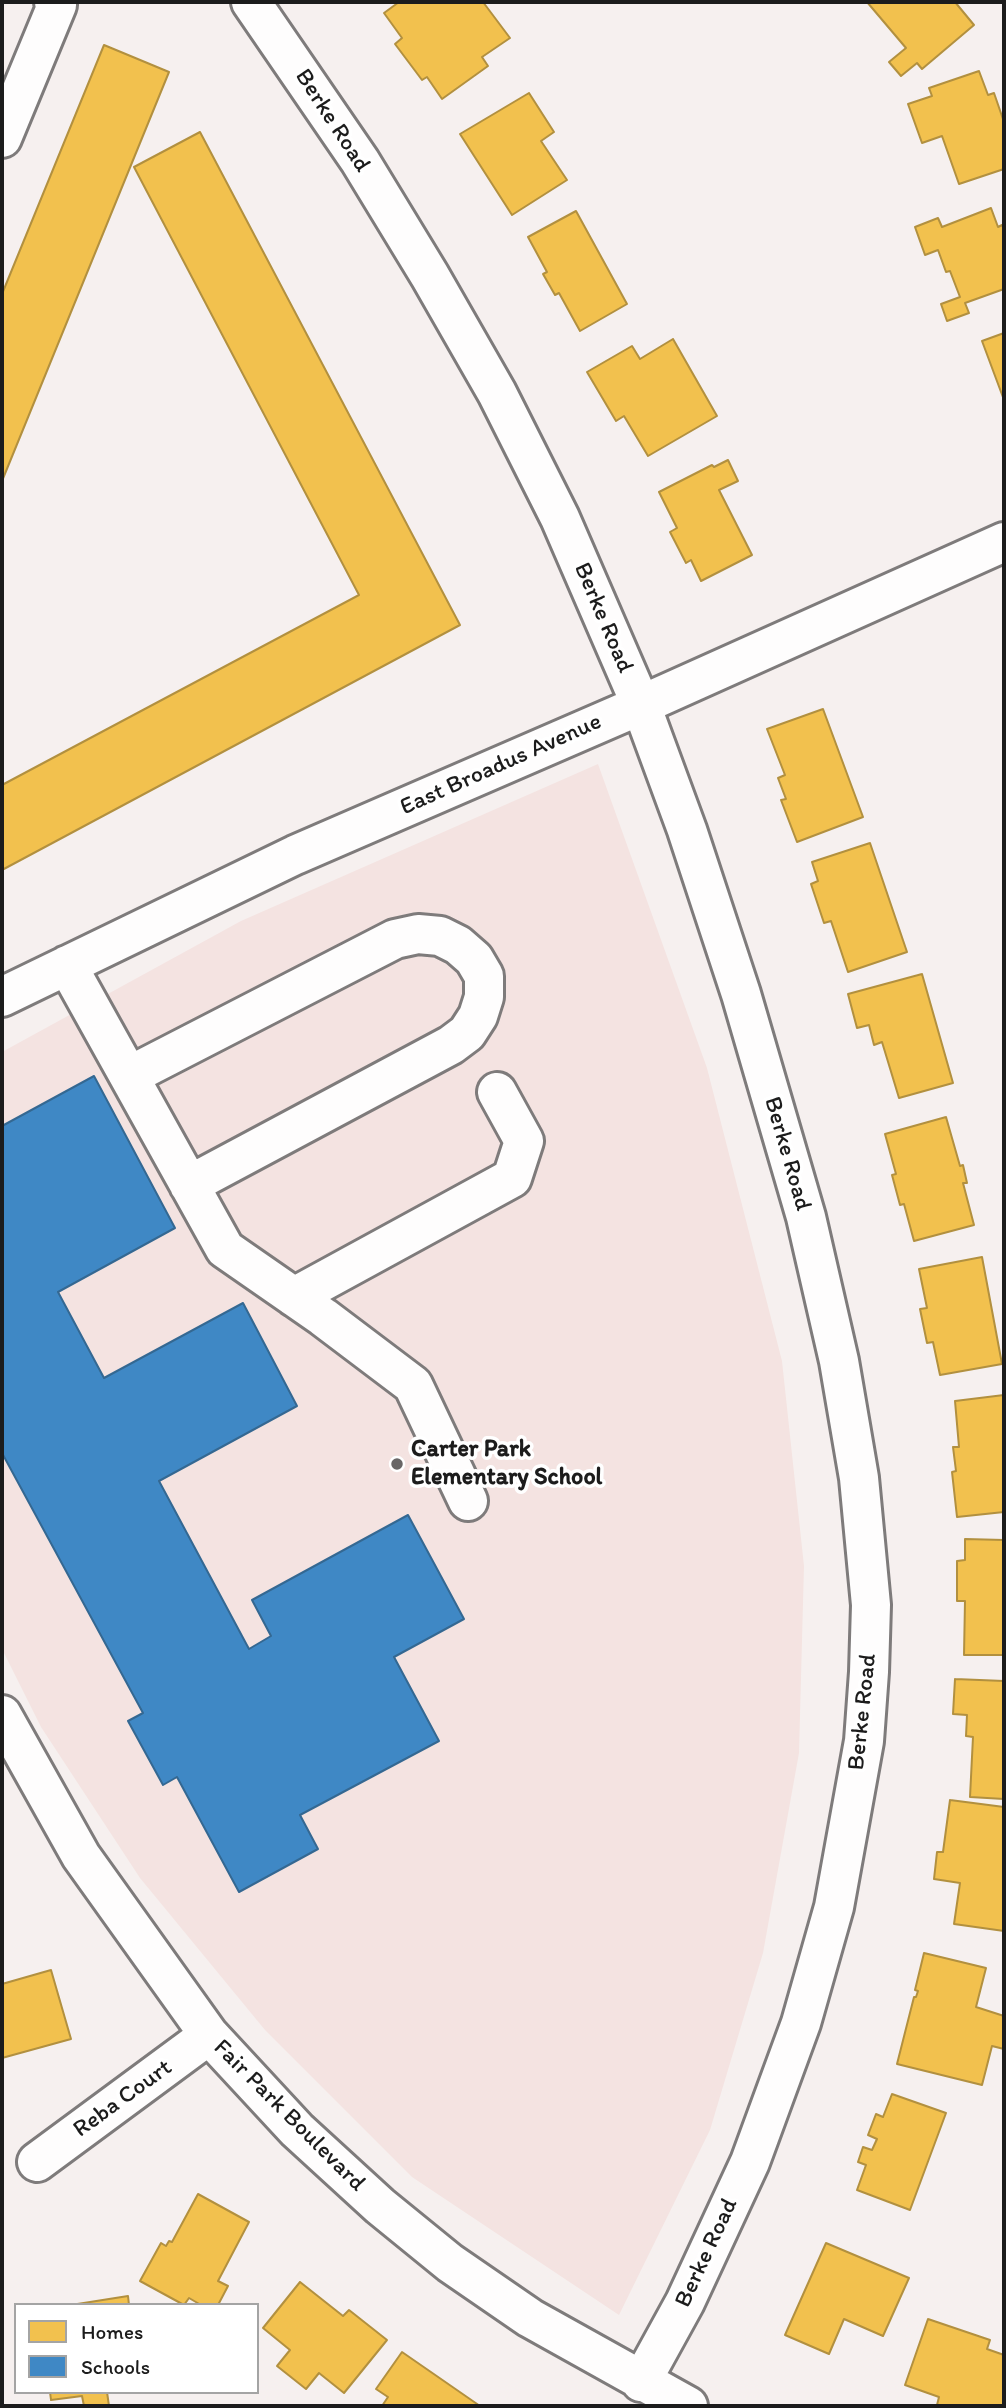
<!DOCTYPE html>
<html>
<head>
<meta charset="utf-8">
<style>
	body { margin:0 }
	#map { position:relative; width:1006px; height:2408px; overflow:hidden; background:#f6f0ef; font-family:Itim,sans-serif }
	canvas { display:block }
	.frame { position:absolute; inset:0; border:4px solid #1c1c1c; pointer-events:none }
	.legend { position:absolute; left:14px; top:2303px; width:245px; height:91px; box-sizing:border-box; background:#fff; border:2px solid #a4a4a4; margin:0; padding:9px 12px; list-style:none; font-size:21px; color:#1c1c1c }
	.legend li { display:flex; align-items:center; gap:14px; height:35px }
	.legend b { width:35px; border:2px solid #a4a4a4 }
</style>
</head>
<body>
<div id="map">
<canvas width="1006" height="2408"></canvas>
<div class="frame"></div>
<ul class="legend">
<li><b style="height:19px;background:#f2c14e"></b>Homes</li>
<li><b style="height:19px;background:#3f88c5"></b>Schools</li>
</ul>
</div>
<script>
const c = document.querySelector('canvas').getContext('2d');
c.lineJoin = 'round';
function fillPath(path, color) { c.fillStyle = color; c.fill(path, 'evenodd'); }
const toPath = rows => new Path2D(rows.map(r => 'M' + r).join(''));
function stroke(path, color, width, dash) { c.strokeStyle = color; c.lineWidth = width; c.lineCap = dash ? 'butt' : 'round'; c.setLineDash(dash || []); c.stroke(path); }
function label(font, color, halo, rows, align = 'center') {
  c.font = font + ' Itim,sans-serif'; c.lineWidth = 7; c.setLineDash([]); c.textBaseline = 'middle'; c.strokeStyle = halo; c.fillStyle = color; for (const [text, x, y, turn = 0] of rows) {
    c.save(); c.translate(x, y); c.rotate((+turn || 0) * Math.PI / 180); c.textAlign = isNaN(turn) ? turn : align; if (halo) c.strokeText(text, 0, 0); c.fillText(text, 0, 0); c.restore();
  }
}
fillPath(toPath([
	[598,764,707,1068,782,1361,804,1566,799,1753,763,1953,710,2130,619,2315,412,2177,265,2030,140,1878,41,1727,2,1649,2,1052,241,921]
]), '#f4e3e1');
const homes = toPath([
	[399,2,483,2,510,38,482,57,488,66,442,99,427,77,422,80,395,44,402,38,384,13,399,2],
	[867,2,955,2,974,25,922,69,917,63,901,76,889,62,906,48,867,2],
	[104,45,169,72,2,481,2,294,104,45],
	[979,71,988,95,994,93,1004,122,1004,169,959,184,942,136,922,143,908,104,932,96,929,88,979,71],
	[529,93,554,132,541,141,567,180,512,215,460,134,529,93],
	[200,132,460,625,2,870,2,785,359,595,134,167,200,132],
	[991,208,998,227,1002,225,1004,230,1004,289,965,303,969,313,947,321,941,304,960,297,950,271,946,272,938,250,925,255,915,227,938,218,942,227,991,208],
	[576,211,627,304,580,331,559,293,555,295,543,274,547,272,528,237,576,211],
	[1004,333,1004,400,982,341,1004,333],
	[673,339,717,416,648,456,624,416,616,421,587,372,632,346,640,359,673,339],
	[728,460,738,481,719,490,752,555,701,581,691,560,686,563,670,532,677,528,659,492,712,465,714,467,728,460],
	[823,709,863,817,797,842,781,800,786,799,778,778,785,775,767,729,823,709],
	[870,843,907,952,848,972,831,921,824,923,811,884,818,881,812,862,870,843],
	[922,974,953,1083,899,1098,882,1042,874,1045,869,1025,857,1028,848,994,922,974],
	[946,1117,960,1166,963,1165,967,1183,963,1183,974,1225,914,1241,904,1204,900,1205,892,1175,896,1174,885,1134,946,1117],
	[982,1257,1002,1364,940,1375,933,1342,927,1343,920,1309,927,1308,919,1269,982,1257],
	[1004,1395,1004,1512,957,1517,952,1472,956,1471,953,1447,959,1447,955,1401,1004,1395],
	[965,1539,1004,1540,1004,1655,964,1655,965,1601,957,1601,957,1561,965,1560,965,1539],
	[955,1679,1004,1681,1004,1799,970,1797,973,1737,966,1736,967,1715,953,1714,955,1679],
	[950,1800,1004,1807,1004,1931,954,1924,960,1883,934,1879,937,1852,943,1852,950,1800],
	[924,1953,986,1968,976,2007,1004,2016,1004,2049,992,2046,982,2085,897,2064,914,1997,916,1997,918,1991,915,1990,924,1953],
	[51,1970,71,2039,2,2058,2,1984,51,1970],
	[892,2094,946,2113,910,2210,857,2190,866,2165,858,2162,863,2147,872,2150,877,2139,868,2135,876,2114,883,2117,892,2094],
	[198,2194,249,2222,218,2281,228,2286,218,2305,201,2305,189,2298,184,2305,140,2281,161,2243,166,2246,169,2241,172,2242,198,2194],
	[826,2243,909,2278,883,2336,844,2319,829,2354,785,2335,826,2243],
	[300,2282,343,2316,349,2310,387,2340,344,2393,319,2373,306,2389,277,2366,290,2350,263,2328,300,2282],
	[128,2296,129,2305,71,2305,128,2296],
	[928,2319,990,2340,987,2349,1004,2355,1004,2406,942,2406,937,2405,939,2397,905,2385,928,2319],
	[402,2352,480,2406,382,2406,388,2397,376,2389,402,2352],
	[50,2392,107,2392,109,2406,84,2406,82,2396,51,2400,50,2392]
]);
fillPath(homes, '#f2c14e');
stroke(homes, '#b2903f', 2);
const schools = toPath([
	[94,1076,175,1228,58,1292,104,1378,243,1303,297,1406,159,1481,249,1649,271,1636,252,1600,408,1515,464,1619,394,1657,439,1741,300,1815,318,1849,239,1892,177,1777,163,1785,128,1721,143,1713,2,1453,2,1126,94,1076]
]);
fillPath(schools, '#3f88c5');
stroke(schools, '#346892', 2);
const minor = toPath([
	[251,2,360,161,430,276,497,393,560,518,641,705,687,830,741,994,806,1217,839,1361,859,1478,871,1605,869,1672,864,1741,834,1907,801,2023,750,2162,685,2302,641,2382],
	[2,138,57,5,54,2],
	[67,965,225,1249,323,1317,413,1385,468,1501],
	[2,997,295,855,641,705,1004,542],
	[129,1076,395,939,418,934,440,936,458,945,474,959,484,976,484,997,478,1016,467,1033,451,1045,189,1185],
	[294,1297,512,1178,524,1141,497,1092],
	[2,1715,81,1856,209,2035,297,2130,380,2206,450,2263,530,2318,688,2406],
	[37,2162,209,2035]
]);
stroke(minor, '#7e7b7b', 44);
stroke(minor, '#fefdfd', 38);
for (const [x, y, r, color] of [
	[397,1464,7,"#686666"]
]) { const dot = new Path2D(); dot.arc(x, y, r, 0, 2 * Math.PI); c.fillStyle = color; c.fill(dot); stroke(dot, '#fff', 2.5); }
label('24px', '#1c1c1c', '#fff', [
	["Berke Road",332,121,57],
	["Berke Road",603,618,67],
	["East Broadus Avenue",501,765,-24],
	["Berke Road",787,1154,74],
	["Berke Road",863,1712,-84],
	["Reba Court",123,2099,-36],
	["Fair Park Boulevard",289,2116,45],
	["Berke Road",707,2253,-65]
]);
label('bold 24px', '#1c1c1c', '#fff', [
	["Carter Park",411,1450],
	["Elementary School",411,1478]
], 'left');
</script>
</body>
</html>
